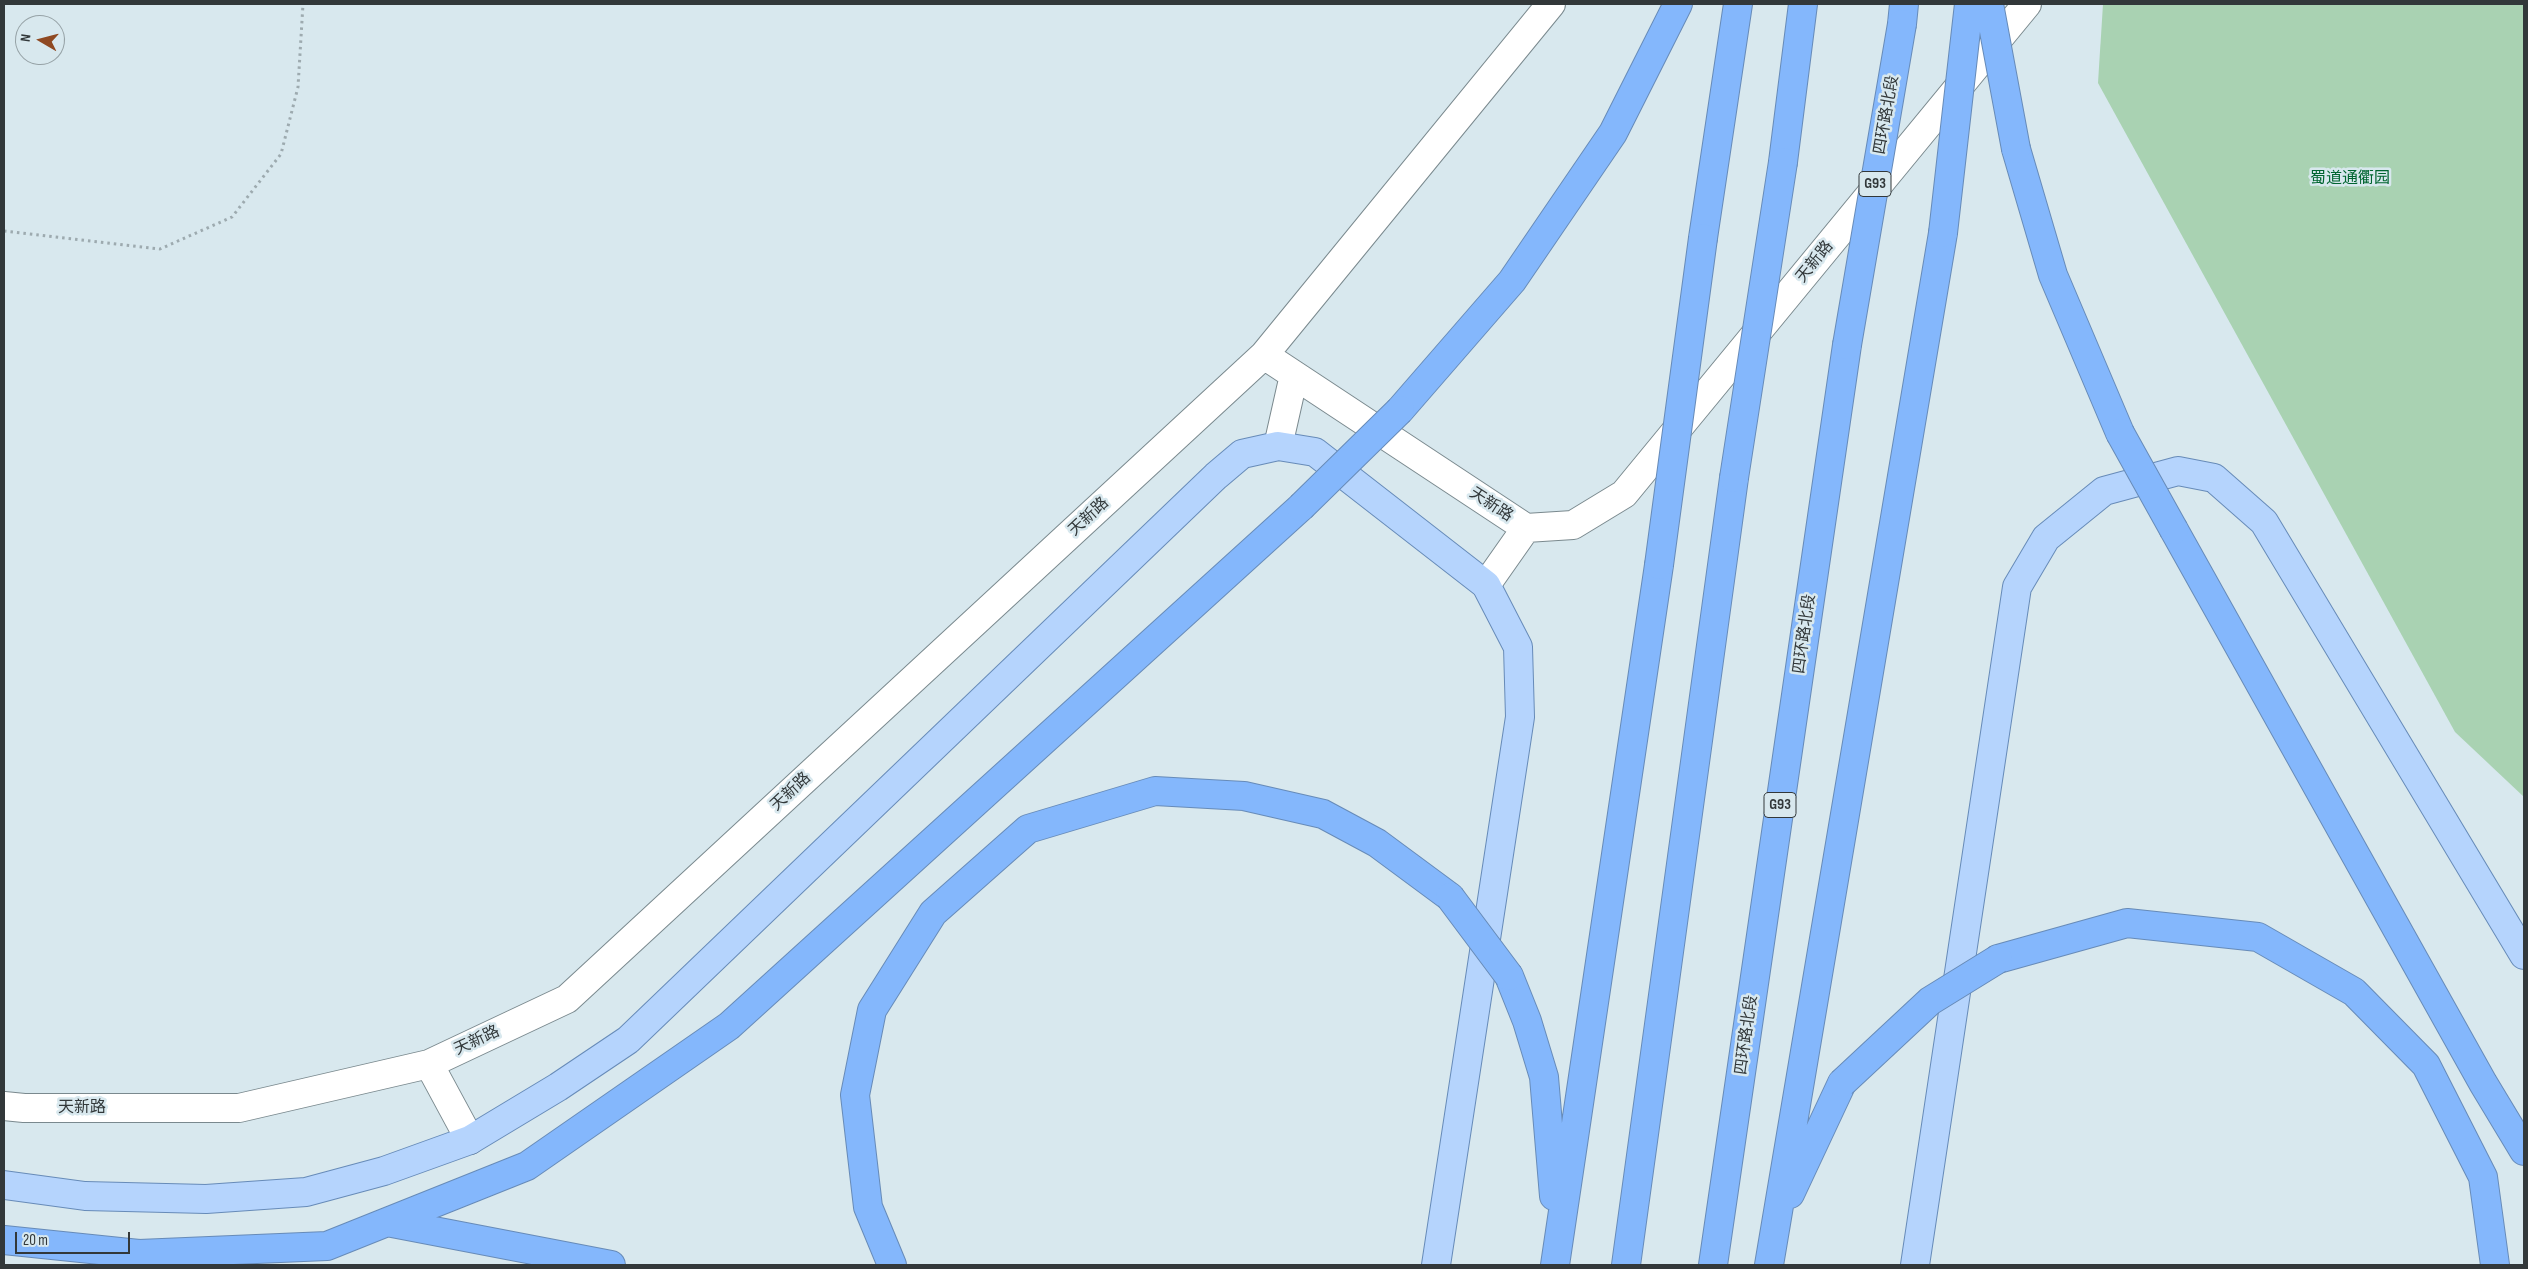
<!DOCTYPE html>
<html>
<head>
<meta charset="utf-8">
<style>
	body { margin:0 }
	#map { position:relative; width:2528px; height:1269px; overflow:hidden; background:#d8e8ee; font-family:"Sofia Sans Condensed",sans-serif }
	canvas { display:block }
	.frame { position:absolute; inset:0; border:5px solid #32383a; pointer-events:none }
	.north { position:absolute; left:15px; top:15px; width:50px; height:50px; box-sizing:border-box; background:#d8e8ee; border:1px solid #96a2a6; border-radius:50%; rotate:278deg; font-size:14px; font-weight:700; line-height:20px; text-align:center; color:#32383a }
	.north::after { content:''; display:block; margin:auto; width:18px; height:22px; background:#8f4922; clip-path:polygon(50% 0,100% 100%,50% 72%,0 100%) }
	.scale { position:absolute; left:15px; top:1232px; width:115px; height:22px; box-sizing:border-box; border:2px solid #32383a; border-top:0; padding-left:6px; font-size:15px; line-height:18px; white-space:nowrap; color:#32383a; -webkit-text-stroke:4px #d8e8ee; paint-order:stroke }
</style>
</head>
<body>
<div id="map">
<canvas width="2528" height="1269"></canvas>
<div class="frame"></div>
<div class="north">N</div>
<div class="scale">20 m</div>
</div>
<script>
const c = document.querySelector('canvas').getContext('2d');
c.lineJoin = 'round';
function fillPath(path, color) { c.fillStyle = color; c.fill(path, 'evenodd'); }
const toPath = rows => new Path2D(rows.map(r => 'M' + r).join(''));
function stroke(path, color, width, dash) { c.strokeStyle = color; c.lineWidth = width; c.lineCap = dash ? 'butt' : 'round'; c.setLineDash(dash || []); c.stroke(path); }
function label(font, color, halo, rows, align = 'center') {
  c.font = font + ' "Sofia Sans Condensed","Noto Sans SC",sans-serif'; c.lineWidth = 5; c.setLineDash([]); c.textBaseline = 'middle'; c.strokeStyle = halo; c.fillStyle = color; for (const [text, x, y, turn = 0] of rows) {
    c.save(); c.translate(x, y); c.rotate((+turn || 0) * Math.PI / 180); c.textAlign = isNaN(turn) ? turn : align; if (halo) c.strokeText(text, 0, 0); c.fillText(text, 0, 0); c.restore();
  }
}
fillPath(toPath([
	[2103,4,2524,4,2524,797,2455,732,2098,83]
]), '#a9d2b2');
const minor = toPath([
	[1264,355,1551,4],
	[1278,446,1294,375],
	[1486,585,1526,528],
	[429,1064,470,1140],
	[4,1106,24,1108,239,1108,429,1064,567,999,1264,355,1526,528,1573,525,1624,494,2027,4]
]);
const major = toPath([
	[4,1185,85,1196,206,1199,306,1192,384,1171,470,1140,558,1087,628,1040,1216,476,1242,454,1278,446,1315,452,1486,585,1518,647,1520,717,1436,1265],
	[1915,1265,2017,587,2046,538,2104,491,2178,471,2214,478,2264,522,2524,955]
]);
const highway = toPath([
	[1902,24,1904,4],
	[2016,149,2053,275,2120,433],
	[1783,162,1803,4],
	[1703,238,1738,4],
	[1400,410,1512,281,1613,133,1678,4],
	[2174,530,2483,1083,2524,1151],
	[1998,959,2127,923,2258,937,2354,992,2426,1065,2483,1177,2495,1265],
	[1509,976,1527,1021,1544,1077,1554,1196],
	[1790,1194,1842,1083],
	[387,1222,611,1265],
	[4,1240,139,1254,327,1246,527,1166,729,1026,1301,507],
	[892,1265,868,1207,855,1095,872,1010,933,913,1028,829,1155,791,1244,796,1323,814,1377,843,1450,897],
	[1555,1265,1659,565],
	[1626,1265,1734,478],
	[1713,1265,1847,345],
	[1769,1265,1943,233]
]);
stroke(minor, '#7a898e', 30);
stroke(major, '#678bb8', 30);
stroke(highway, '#678bb8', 30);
stroke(toPath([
	[4,231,160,249,232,217,281,154,298,87,303,4]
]), '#9daaaf', 3, [2.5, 4]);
stroke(minor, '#fff', 28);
stroke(major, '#b5d4fd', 28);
stroke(highway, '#84b7fc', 28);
const highwayBridge = toPath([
	[1989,4,2016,149],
	[1943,233,1969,4],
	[1847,345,1902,24],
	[2120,433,2174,530],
	[1734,478,1783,162],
	[1301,507,1400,410],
	[1659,565,1703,238],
	[1450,897,1509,976],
	[1842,1083,1930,1001,1998,959]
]);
stroke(highwayBridge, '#678bb8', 30, []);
stroke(highwayBridge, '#84b7fc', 28);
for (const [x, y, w] of [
	[1875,184,32],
	[1780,805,32]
]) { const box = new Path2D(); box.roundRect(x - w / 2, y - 12.5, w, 25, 4); c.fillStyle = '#d8e8ee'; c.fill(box); stroke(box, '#32383a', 1); }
label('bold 15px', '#32383a', null, [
	["G93",1875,184],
	["G93",1780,805]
]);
label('16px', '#32383a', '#d8e8ee', [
	["四环路北段",1887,115,-80],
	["天新路",1815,262,-51],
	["天新路",1491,505,33],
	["天新路",1089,517,-43],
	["四环路北段",1805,634,-82],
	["天新路",791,792,-43],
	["四环路北段",1747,1035,-82],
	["天新路",477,1041,-25],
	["天新路",82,1108]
]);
label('16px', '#006530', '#d8e8ee', [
	["蜀道通衢园",2350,179]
]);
</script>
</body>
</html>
